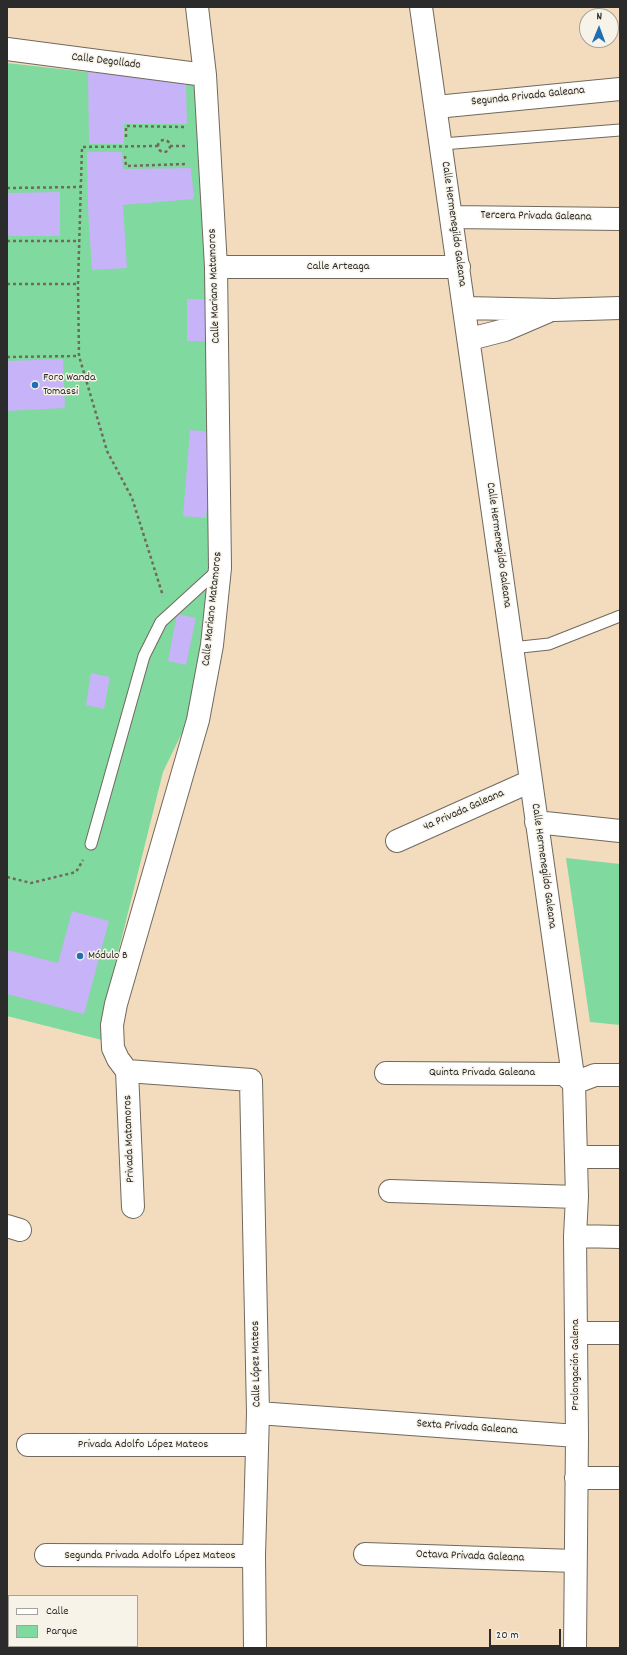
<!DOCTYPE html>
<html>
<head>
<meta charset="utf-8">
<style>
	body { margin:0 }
	#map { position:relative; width:627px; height:1655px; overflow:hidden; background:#f3dcbd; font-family:Dekko,sans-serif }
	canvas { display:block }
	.frame { position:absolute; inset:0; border:8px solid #2b2b2b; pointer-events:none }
	.legend { position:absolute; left:8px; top:1595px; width:130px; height:52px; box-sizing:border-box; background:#f7f3e8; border:1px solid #a5a39c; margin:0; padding:5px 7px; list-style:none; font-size:12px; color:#2b2b2b }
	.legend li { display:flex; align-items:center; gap:8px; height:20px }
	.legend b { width:20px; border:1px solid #a5a39c }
	.north { position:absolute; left:579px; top:8px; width:40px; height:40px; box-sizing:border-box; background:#f7f3e8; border:1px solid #a5a39c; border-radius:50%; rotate:1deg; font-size:11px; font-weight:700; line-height:16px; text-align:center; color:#2b2b2b }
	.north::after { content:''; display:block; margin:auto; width:14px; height:18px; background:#1f6fb2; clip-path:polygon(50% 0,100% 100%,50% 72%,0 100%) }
	.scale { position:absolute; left:489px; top:1629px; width:72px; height:18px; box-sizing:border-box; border:2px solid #2b2b2b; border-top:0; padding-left:5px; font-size:12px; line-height:14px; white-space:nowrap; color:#2b2b2b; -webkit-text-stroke:3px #f7f3e8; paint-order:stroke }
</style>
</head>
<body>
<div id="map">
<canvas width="627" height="1655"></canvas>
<div class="frame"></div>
<ul class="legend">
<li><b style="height:5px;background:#fff"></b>Calle</li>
<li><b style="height:11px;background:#80d99e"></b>Parque</li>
</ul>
<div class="north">N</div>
<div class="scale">20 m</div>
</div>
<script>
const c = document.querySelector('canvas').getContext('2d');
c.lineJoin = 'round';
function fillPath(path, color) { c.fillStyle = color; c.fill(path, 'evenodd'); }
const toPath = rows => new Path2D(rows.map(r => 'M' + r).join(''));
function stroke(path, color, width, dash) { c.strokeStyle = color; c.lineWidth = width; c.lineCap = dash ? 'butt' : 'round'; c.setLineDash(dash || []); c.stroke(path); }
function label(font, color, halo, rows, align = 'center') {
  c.font = font + ' Dekko,sans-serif'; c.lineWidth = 3; c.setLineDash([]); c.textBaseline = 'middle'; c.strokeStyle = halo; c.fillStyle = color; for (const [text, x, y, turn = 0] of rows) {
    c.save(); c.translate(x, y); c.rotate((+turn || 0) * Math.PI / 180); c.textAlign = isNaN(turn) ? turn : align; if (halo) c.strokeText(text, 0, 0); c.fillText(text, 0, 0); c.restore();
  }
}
fillPath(toPath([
	[7,63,204,85,210,601,195,706,163,772,105,1005,102,1040,7,1016],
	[566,858,620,864,620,1025,590,1022]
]), '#80d99e');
fillPath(toPath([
	[88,72,186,83,187,124,124,124,124,144,89,144],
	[87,152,122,152,123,169,191,168,194,199,123,205,127,268,92,270,88,208],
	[60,192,60,236,7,236,7,193],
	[187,299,210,299,210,341,187,341],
	[63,359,65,408,7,411,7,361],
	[190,430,214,432,206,518,183,516],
	[177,614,196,618,186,665,168,661],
	[91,673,110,677,104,709,86,705],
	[72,911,109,921,84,1014,7,994,7,950,58,963]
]), '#c7b3f7');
const lane = toPath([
	[442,144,620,130],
	[512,648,549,644,620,616],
	[91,844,144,656,161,622,218,570]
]);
const street = toPath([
	[197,7,205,75,216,267,220,568,212,645,198,720,116,1004,112,1025,113,1048,118,1059,127,1071,251,1080,258,1413,254,1556,255,1648],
	[421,7,574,1083,577,1197,575,1236,577,1436,575,1648],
	[7,49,205,75],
	[436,107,620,89],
	[452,217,620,219],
	[216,267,459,267],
	[465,308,554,310,620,308],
	[470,339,505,330,547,312],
	[536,822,620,831],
	[397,841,531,781],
	[127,1071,133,1207],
	[386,1073,564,1074,574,1083],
	[574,1083,595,1075,620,1075],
	[576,1157,620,1157],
	[390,1191,577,1197],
	[7,1226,20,1230],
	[575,1236,620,1237],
	[576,1333,620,1333],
	[258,1413,577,1436],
	[28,1445,257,1445],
	[576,1478,620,1478],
	[365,1554,575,1561],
	[46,1555,254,1556]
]);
stroke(lane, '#71695e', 13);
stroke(street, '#71695e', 24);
stroke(toPath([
	[126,137,126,126,184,127],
	'158 146a6 6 0 1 1 12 0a6 6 0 1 1-12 0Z',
	[158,146,82,147,78,284,79,356,107,451,132,498,163,596],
	[170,146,186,146],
	[125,156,126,166,186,164],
	[7,188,81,187],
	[7,241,80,241],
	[7,284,78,284],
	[7,357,79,356],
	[7,877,31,883,76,872,83,860]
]), '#71695e', 2.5, [3, 3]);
stroke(lane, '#fff', 11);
stroke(street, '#fff', 22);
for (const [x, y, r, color] of [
	[35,385,4,"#1f6fb2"],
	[80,956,4,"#1f6fb2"]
]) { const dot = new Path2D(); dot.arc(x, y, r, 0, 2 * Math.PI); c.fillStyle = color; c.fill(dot); stroke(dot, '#f7f3e8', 1.5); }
label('12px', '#2b2b2b', '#f7f3e8', [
	["Calle Degollado",106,62,7],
	["Segunda Privada Galeana",528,97,-6],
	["Tercera Privada Galeana",536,217,1],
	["Calle Hermenegildo Galeana",453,224,82],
	["Calle Arteaga",338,267],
	["Calle Mariano Matamoros",215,286,-92],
	["Calle Hermenegildo Galeana",498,545,82],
	["Calle Mariano Matamoros",213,609,-84],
	["4a Privada Galeana",464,811,-24],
	["Calle Hermenegildo Galeana",543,866,82],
	["Quinta Privada Galeana",482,1073],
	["Privada Matamoros",130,1139,-92],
	["Calle López Mateos",257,1364,-91],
	["Prolongación Galena",576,1365,-90],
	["Sexta Privada Galeana",467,1428,4],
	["Privada Adolfo López Mateos",143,1445],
	["Segunda Privada Adolfo López Mateos",150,1556],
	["Octava Privada Galeana",470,1557,2]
]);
label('12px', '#2b2b2b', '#f7f3e8', [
	["Foro Wanda",43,378],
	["Tomassi",43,392],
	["Módulo B",88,956]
], 'left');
</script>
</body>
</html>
